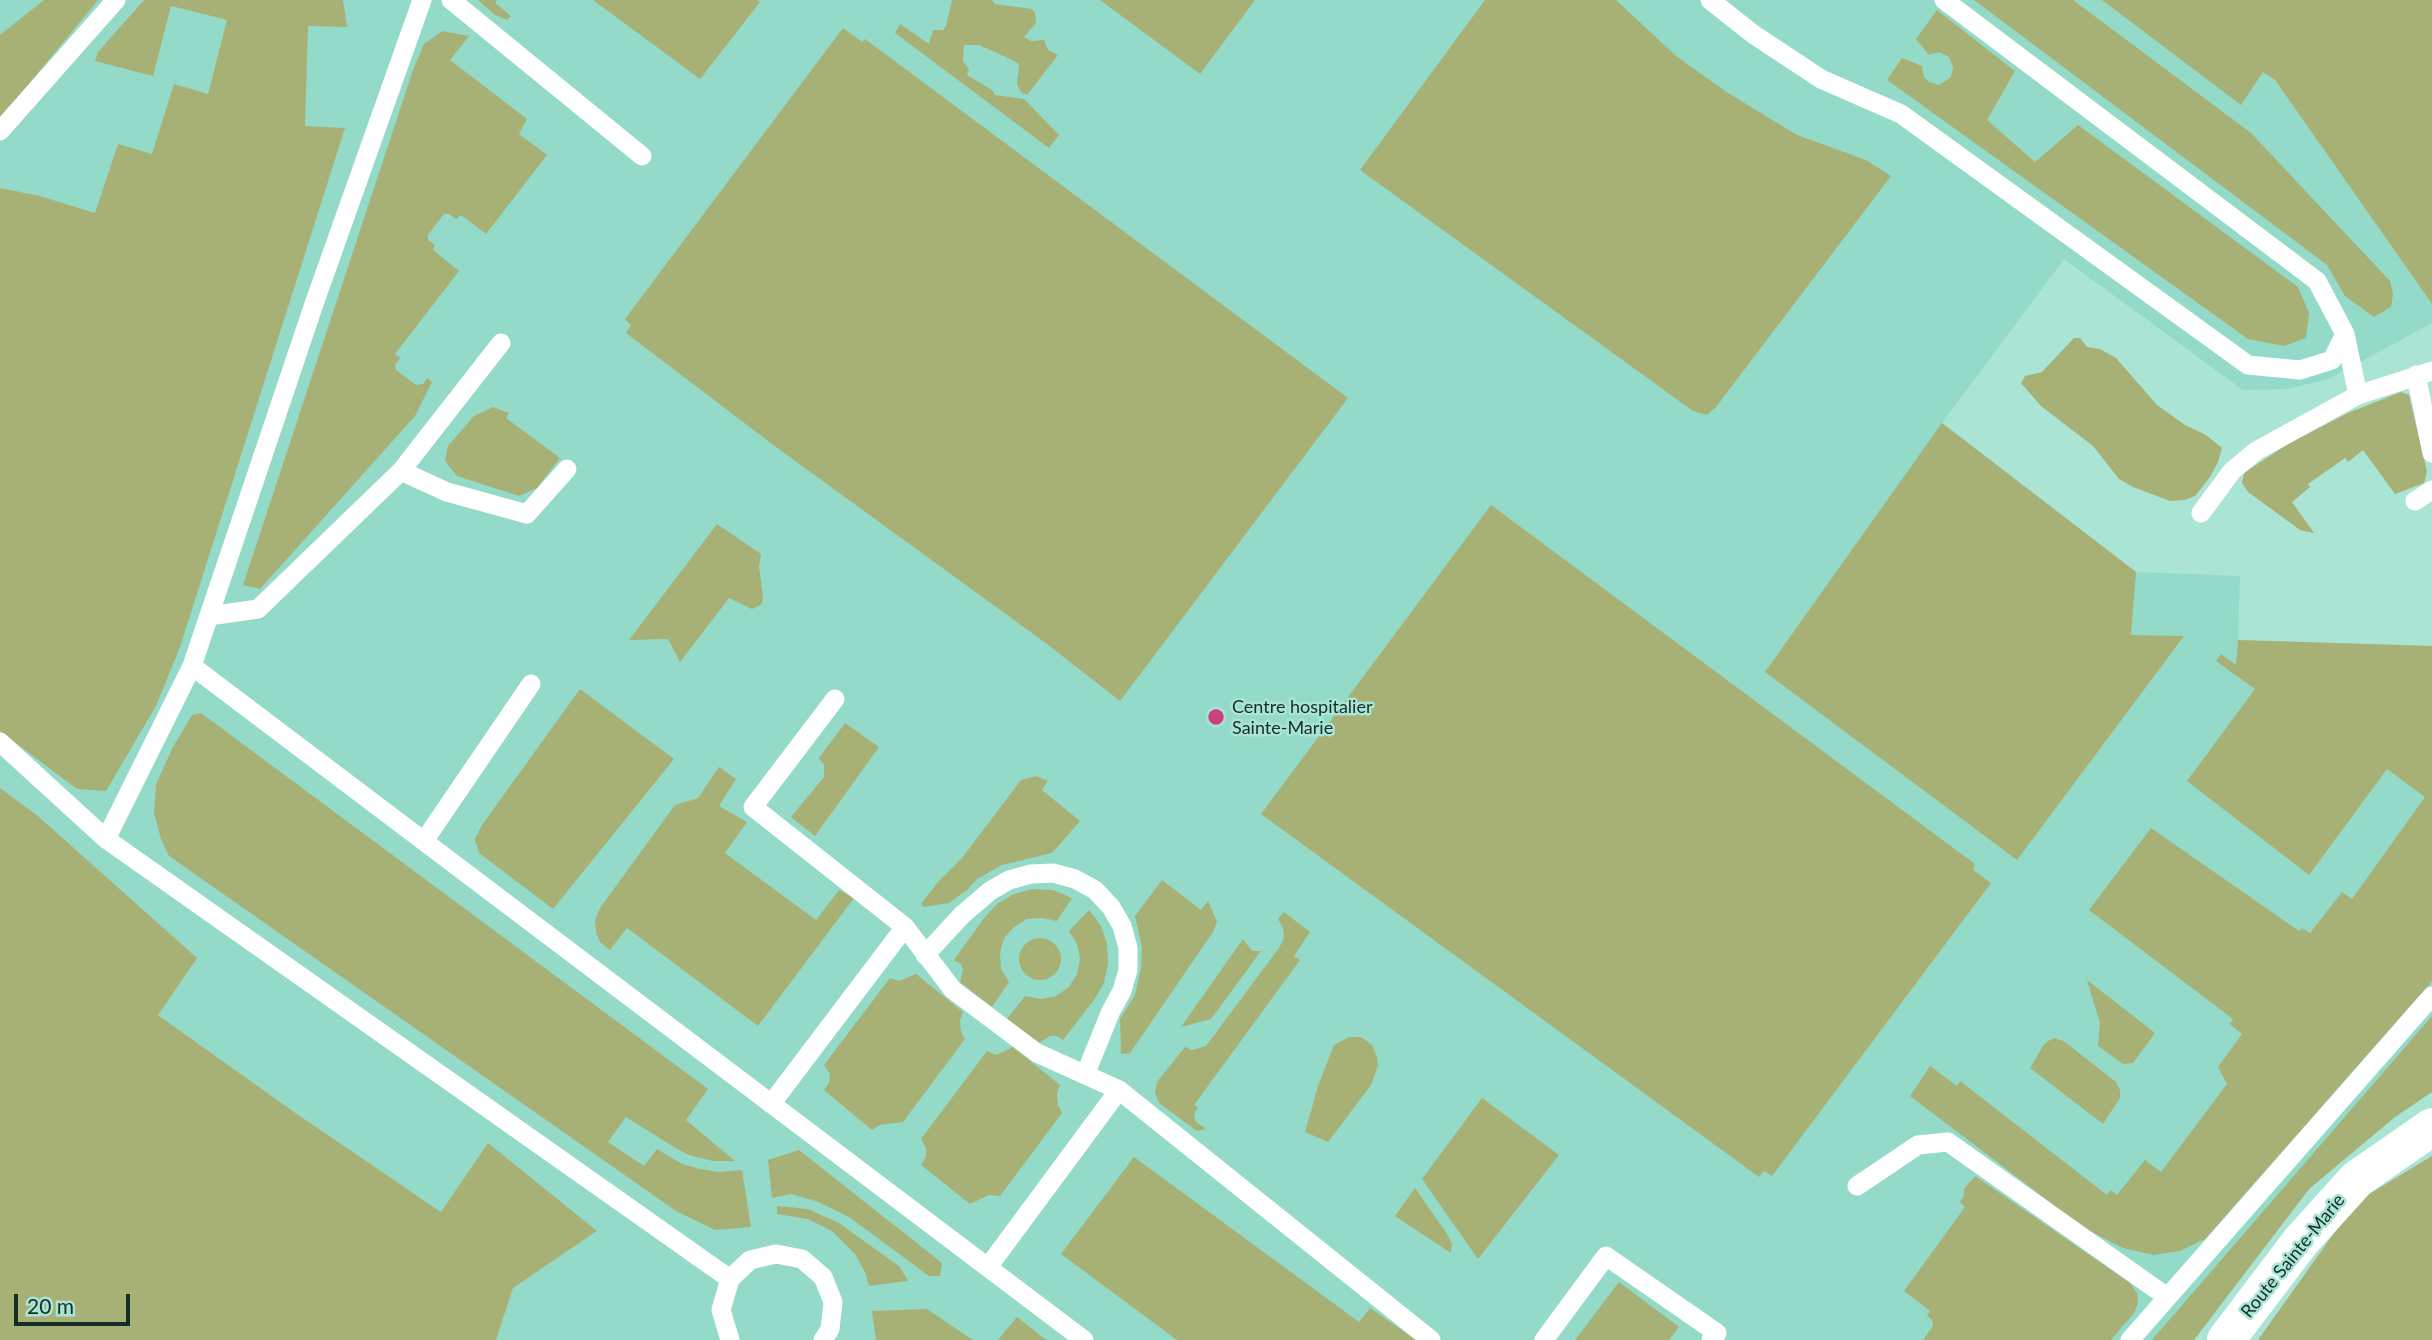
<!DOCTYPE html>
<html>
<head>
<meta charset="utf-8">
<style>
	body { margin:0 }
	#map { position:relative; width:2432px; height:1340px; overflow:hidden; background:#a9e4d4; font-family:Lato,sans-serif }
	canvas { display:block }
	.scale { position:absolute; left:14px; top:1294px; width:116px; height:32px; box-sizing:border-box; border:4px solid #162e28; border-top:0; padding-left:9px; font-size:21px; line-height:24px; white-space:nowrap; color:#162e28; -webkit-text-stroke:5px #a9e4d4; paint-order:stroke }
</style>
</head>
<body>
<div id="map">
<canvas width="2432" height="1340"></canvas>
<div class="scale">20 m</div>
</div>
<script>
const c = document.querySelector('canvas').getContext('2d');
c.lineJoin = 'round';
function fillPath(path, color) { c.fillStyle = color; c.fill(path, 'evenodd'); }
const toPath = rows => new Path2D(rows.map(r => 'M' + r).join(''));
function stroke(path, color, width, dash) { c.strokeStyle = color; c.lineWidth = width; c.lineCap = dash ? 'butt' : 'round'; c.setLineDash(dash || []); c.stroke(path); }
function label(font, color, halo, rows, align = 'center') {
  c.font = font + ' Lato,sans-serif'; c.lineWidth = 5; c.setLineDash([]); c.textBaseline = 'middle'; c.strokeStyle = halo; c.fillStyle = color; for (const [text, x, y, turn = 0] of rows) {
    c.save(); c.translate(x, y); c.rotate((+turn || 0) * Math.PI / 180); c.textAlign = isNaN(turn) ? turn : align; if (halo) c.strokeText(text, 0, 0); c.fillText(text, 0, 0); c.restore();
  }
}
fillPath(toPath([
	[0,0,2159,0,2275,80,2432,304,2432,323,2329,379,2287,389,2243,390,2064,259,1942,423,2136,572,2240,576,2238,640,2432,646,2432,1092,2395,1117,2309,1189,2194,1340,496,1340,513,1288,596,1232,441,1212,297,1114,157,1014,196,958,38,816,0,788]
]), '#94dac8');
fillPath(toPath([
	[44,0,98,0,0,119,0,35],
	[144,0,343,0,347,27,308,26,305,126,345,128,180,647,156,706,106,791,77,789,0,731,0,188,40,196,95,213,118,144,152,154,174,84,208,94,227,20,171,6,153,76,95,61,98,52],
	[478,0,497,0,495,3,511,16,507,20,495,15],
	[593,0,757,0,760,2,700,79],
	[952,0,992,0,995,4,1032,9,1035,13,1036,23,1024,37,1031,41,1044,40,1048,50,1058,55,1027,95,1022,93,1017,85,1019,64,1006,57,979,45,964,45,963,61,969,69,967,75,992,90,995,95,1024,99,1059,135,1049,148,895,33,900,24,929,44,933,30,943,30,946,26],
	[1100,0,1255,0,1200,74],
	[1485,0,1616,0,1676,56,1728,93,1797,135,1866,160,1891,176,1716,407,1707,415,1693,411,1360,170],
	[1974,0,2073,0,2251,133,2390,281,2393,294,2391,307,2374,317,2345,296,2327,265],
	[2102,0,2432,0,2432,304,2275,80,2263,72,2241,105],
	[1937,10,2015,71,1987,120,2035,162,2078,125,2298,287,2309,313,2306,338,2284,346,2248,339,1887,80,1902,58,1922,66,1924,77,1929,82,1939,85,1951,77,1953,67,1949,57,1939,52,1929,55,1916,39],
	[843,28,862,42,865,39,1348,398,1120,701,1047,644,776,447,626,333,631,325,625,319],
	[442,31,469,36,450,60,527,119,519,134,547,155,486,234,461,215,456,219,449,214,444,214,428,235,428,240,435,245,433,250,459,271,395,354,400,358,395,365,396,370,416,385,423,384,427,378,432,382,415,416,260,589,243,585,413,70,424,44],
	[2074,338,2080,338,2087,347,2100,349,2116,358,2157,405,2185,425,2206,435,2222,448,2218,462,2210,477,2195,496,2185,500,2170,501,2133,487,2119,479,2093,446,2041,406,2021,383,2025,376,2042,372],
	[2401,392,2409,395,2427,472,2424,483,2395,494,2363,450,2348,462,2345,458,2308,484,2310,487,2292,502,2314,533,2300,530,2248,492,2242,483,2244,473,2288,444,2348,413],
	[493,407,509,413,506,418,560,458,537,488,519,496,457,476,445,461,448,446,474,416],
	[1942,423,2136,572,2131,635,2184,636,2017,860,1765,672],
	[1491,505,1975,864,1973,870,1991,883,1772,1176,1764,1171,1759,1177,1261,814],
	[717,524,761,554,759,566,763,597,762,604,752,609,729,598,680,662,668,639,629,640],
	[2238,640,2432,646,2432,981,2205,1239,2180,1251,2154,1255,2123,1248,2084,1228,1910,1096,1930,1066,1957,1086,1960,1081,2107,1195,2111,1190,2117,1195,2145,1160,2161,1172,2227,1084,2218,1067,2242,1034,2230,1024,2233,1019,2089,910,2151,828,2299,931,2302,928,2310,933,2342,892,2352,899,2425,797,2387,769,2309,875,2187,781,2255,689,2216,661,2221,654,2236,665],
	[580,689,674,759,553,909,479,853,475,839,482,825],
	[201,713,708,1089,686,1120,735,1161,713,1161,689,1155,677,1149,626,1117,608,1142,644,1166,657,1149,682,1164,700,1169,719,1172,742,1170,751,1227,715,1230,676,1211,169,856,161,839,154,812,156,784,173,747,192,715],
	[845,723,879,747,815,836,791,817,824,777,824,765,819,758],
	[719,767,736,779,719,806,747,822,725,853,816,920,839,890,854,898,758,1026,627,928,610,950,600,942,596,932,595,920,600,908,675,805,698,798],
	[1036,776,1048,781,1042,790,1080,821,1052,853,1002,865,977,879,967,890,949,903,924,907,921,904,938,882,962,858,1021,780],
	[0,788,38,816,197,958,158,1015,297,1114,441,1212,488,1143,597,1231,513,1288,496,1340,0,1340],
	[1162,880,1201,910,1208,901,1217,922,1213,932,1130,1053,1121,1054,1120,1019,1135,995,1141,968,1142,948,1135,916],
	[1033,889,1053,890,1072,898,1057,921,1042,918,1027,919,1014,927,1004,938,1000,953,1001,969,1009,982,992,1007,960,982,963,970,961,964,954,960,984,918,997,904,1014,894],
	[1089,910,1101,926,1107,944,1108,964,1104,983,1094,1000,1063,1040,1057,1036,1050,1036,1039,1043,1007,1019,1025,996,1041,999,1056,996,1069,987,1077,974,1080,959,1077,944,1069,931],
	[1284,912,1310,932,1294,956,1300,960,1194,1105,1198,1108,1194,1114,1195,1121,1206,1129,1197,1131,1159,1103,1155,1093,1157,1082,1185,1047,1192,1050,1206,1046,1279,948,1284,938,1283,928,1278,919],
	'1019 959a21 21 0 1 1 42 0a21 21 0 1 1-42 0Z',
	[1243,939,1252,951,1261,951,1211,1019,1181,1027],
	[916,974,963,1012,960,1020,961,1032,965,1039,903,1122,880,1125,872,1130,824,1090,829,1083,830,1074,824,1065,890,978,899,981],
	[2087,980,2155,1033,2133,1063,2123,1064,2098,1046,2100,1023],
	[2432,1016,2432,1092,2395,1117,2309,1189,2194,1340,2152,1340],
	[1349,1037,1361,1037,1372,1045,1377,1057,1378,1066,1371,1085,1328,1142,1305,1132,1318,1086,1334,1045],
	[2055,1038,2065,1042,2116,1082,2120,1090,2120,1098,2103,1124,2030,1068,2043,1046,2048,1041],
	[1013,1047,1060,1085,1057,1093,1058,1105,1062,1113,1000,1196,989,1195,970,1204,921,1165,926,1157,926,1148,921,1139,987,1051,996,1055],
	[1482,1098,1559,1155,1478,1259,1422,1179],
	[799,1150,942,1263,940,1276,929,1276,849,1217,816,1201,791,1194,772,1198,768,1160],
	[2432,1156,2432,1340,2258,1340,2356,1202],
	[1134,1157,1359,1322,1370,1308,1416,1340,1177,1340,1061,1254],
	[1975,1176,2130,1283,2137,1293,2138,1303,2134,1313,2111,1340,1923,1340,1933,1326,1932,1320,1927,1315,1930,1311,1904,1291,1965,1207,1960,1202,1964,1196,1964,1189],
	[1415,1188,1447,1234,1452,1244,1451,1253,1395,1216],
	[777,1206,808,1209,839,1223,900,1267,908,1281,869,1286,865,1272,855,1254,832,1231,808,1219,777,1214],
	[1619,1282,1679,1327,1669,1340,1575,1340],
	[927,1309,973,1340,876,1340,872,1311],
	[1017,1317,1046,1340,998,1340]
]), '#a7b176');
stroke(toPath([
	[451,0,642,156],
	[1710,0,1753,34,1821,79,1901,114,2248,365,2300,370,2332,360,2345,334,2317,281,1944,0],
	[0,131,116,0],
	[2345,334,2358,395,2432,371],
	[2416,375,2432,453],
	[401,471,447,492,527,514,567,469],
	[2415,501,2432,490],
	[2201,513,2232,471,2256,451,2358,395],
	[209,616,258,609,401,471,501,343],
	[192,666,314,304,422,0],
	[0,742,106,839,730,1279],
	[106,839,192,666,1084,1340],
	[424,841,531,684],
	[905,927,953,990,1037,1053,1119,1090],
	[925,955,962,915,990,891,1009,880,1031,874,1053,873,1075,879,1095,890,1111,907,1122,926,1128,948,1128,970,1122,991,1111,1011,1085,1075],
	[771,1104,905,927,753,807,835,699],
	[1857,1186,1918,1145,1948,1142,2167,1297],
	[988,1267,1119,1090,1431,1340],
	[730,1340,721,1310,730,1279,750,1260,776,1254,802,1259,823,1277,833,1302,830,1329,823,1340],
	[1544,1340,1606,1256,1717,1333,1711,1340],
	[2130,1340,2432,996]
]), '#fff', 19);
stroke(toPath([
	[2226,1340,2301,1241,2357,1179,2432,1127]
]), '#fff', 38);
for (const [x, y, r, color] of [
	[1216,717,9,"#c9427f"]
]) { const dot = new Path2D(); dot.arc(x, y, r, 0, 2 * Math.PI); c.fillStyle = color; c.fill(dot); stroke(dot, '#a9e4d4', 2.5); }
label('18px', '#162e28', '#a9e4d4', [
	["Centre hospitalier",1232,707],
	["Sainte-Marie",1232,728]
], 'left');
label('18px', '#162e28', '#a9e4d4', [
	["Route Sainte-Marie",2293,1256,-51]
]);
</script>
</body>
</html>
